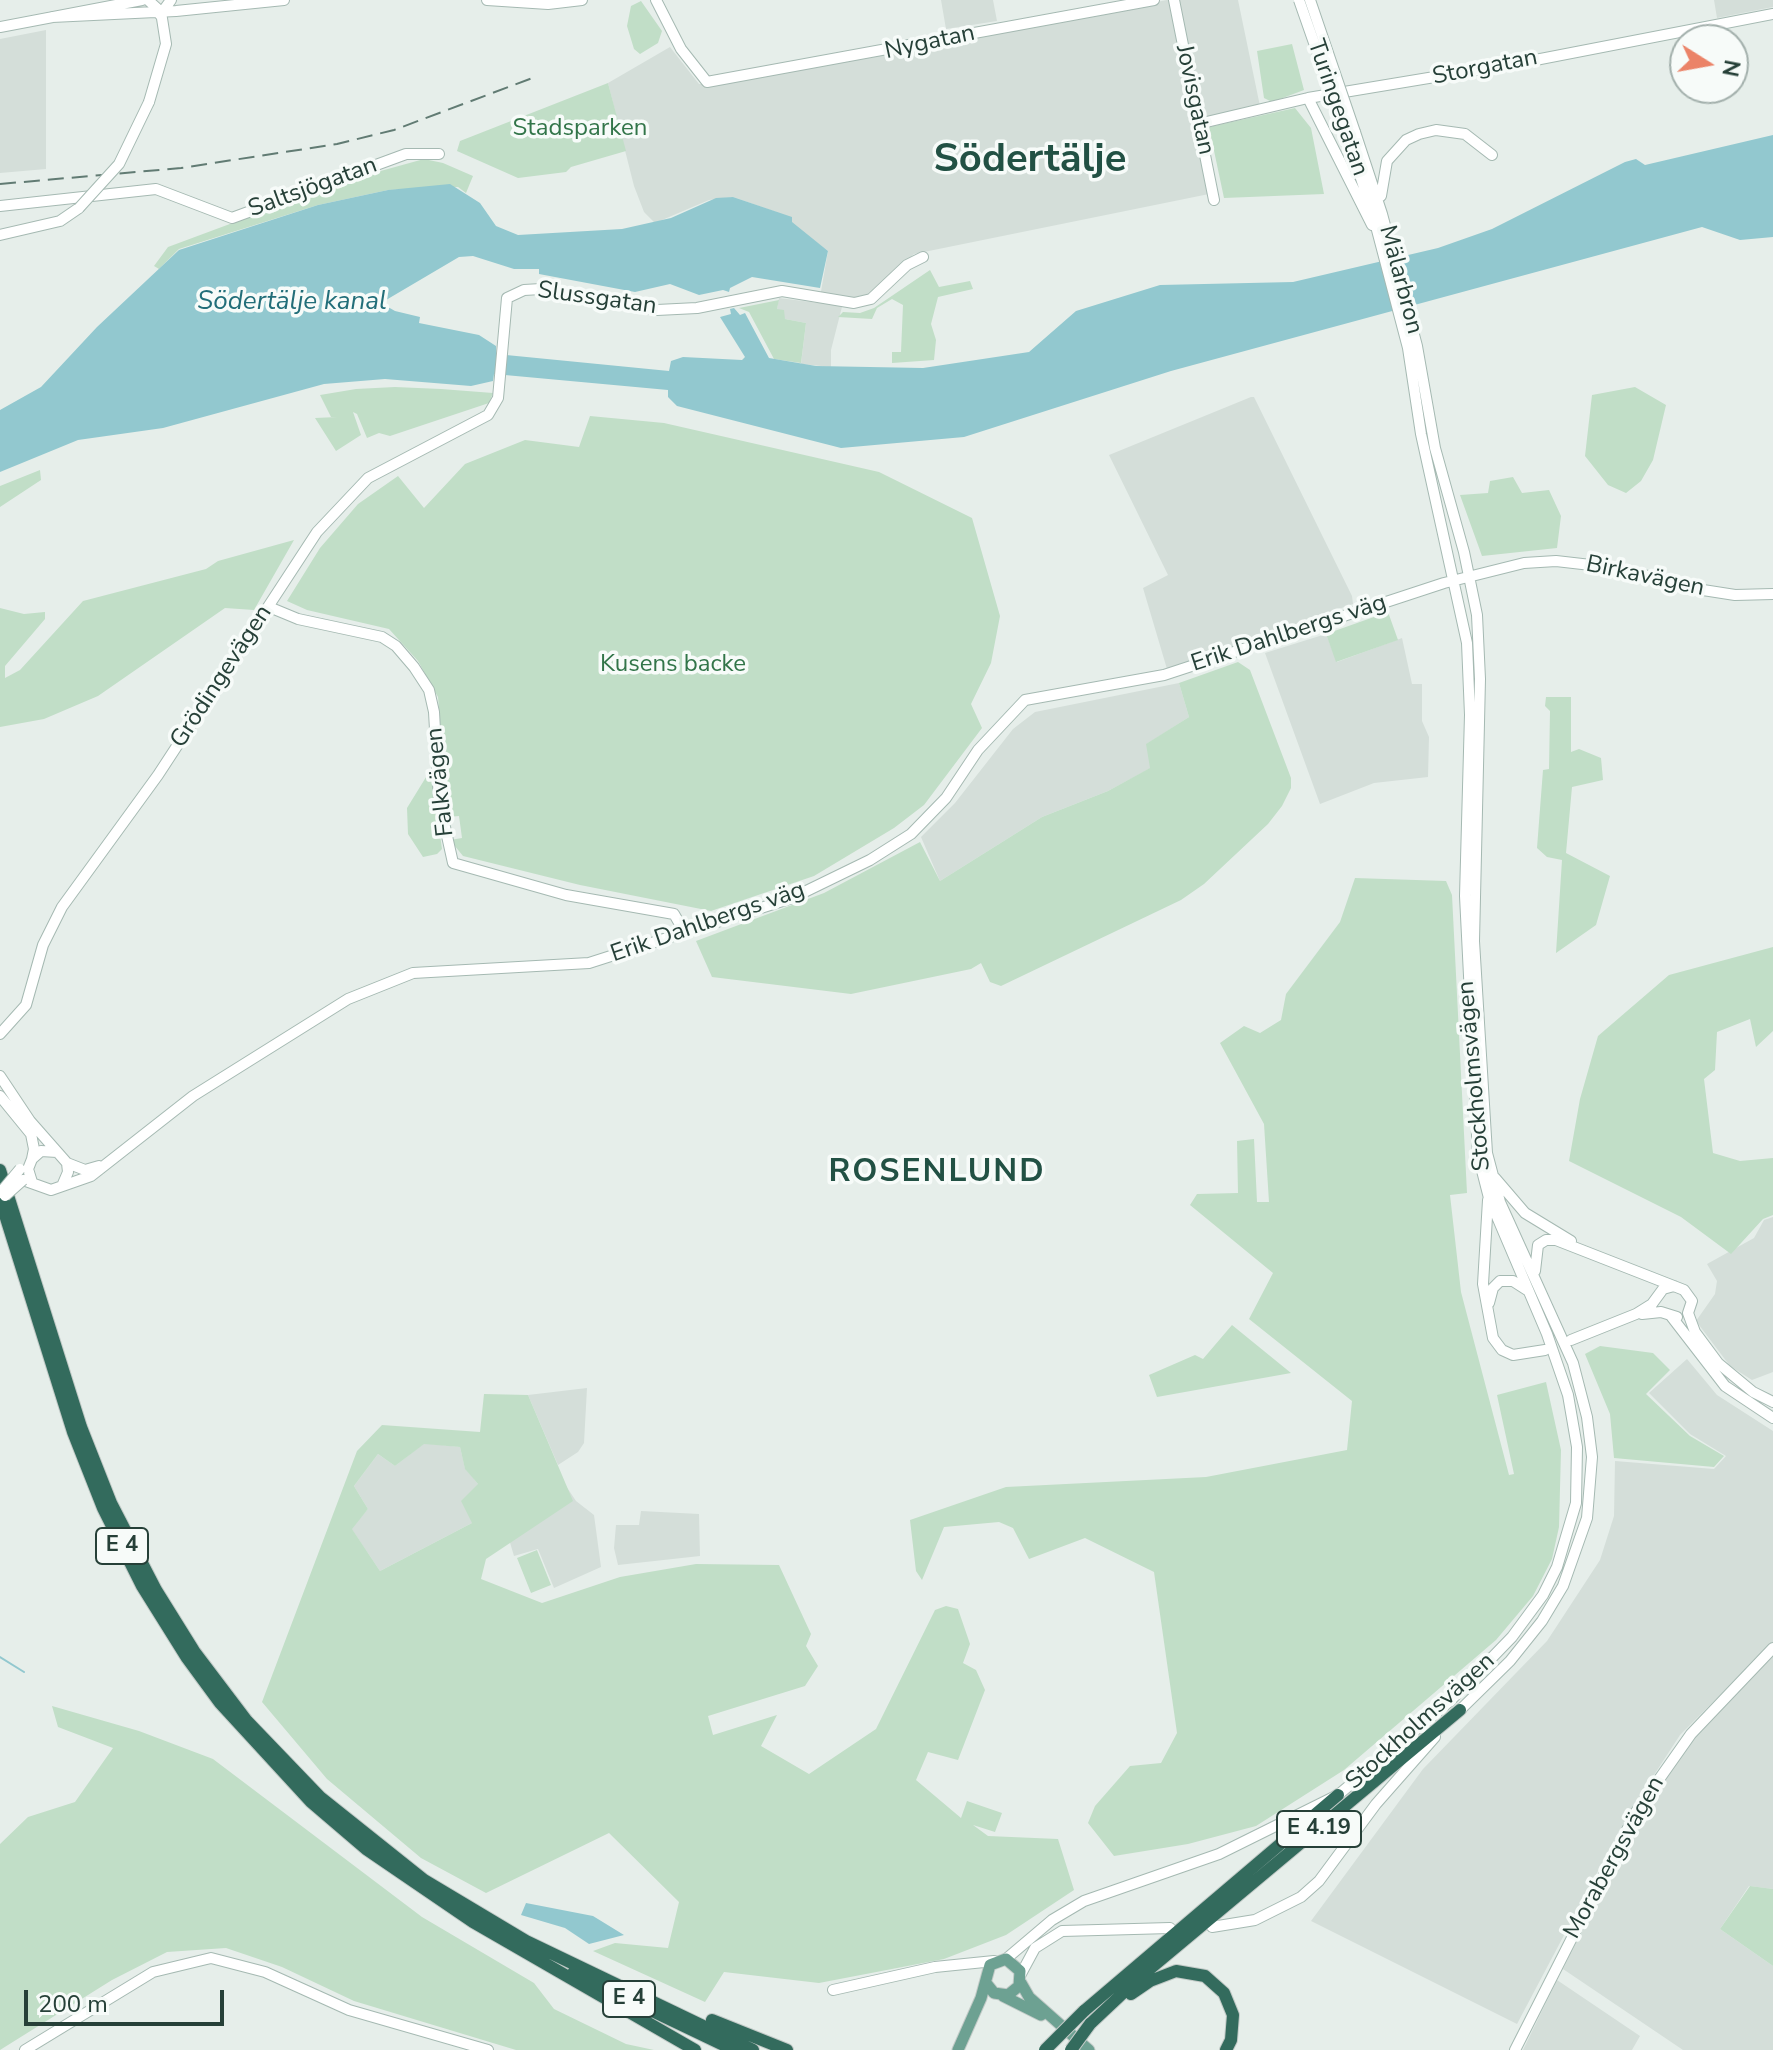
<!DOCTYPE html>
<html>
<head>
<meta charset="utf-8">
<style>
	body { margin:0 }
	#map { position:relative; width:1773px; height:2050px; overflow:hidden; background:#e6eeea; font-family:"Nunito Sans",sans-serif }
	canvas { display:block }
	.north { position:absolute; left:1669px; top:24px; width:80px; height:80px; box-sizing:border-box; background:#f7fbf9; border:2px solid #a3b0ac; border-radius:50%; rotate:101deg; font-size:22px; font-weight:700; line-height:32px; text-align:center; color:#264038 }
	.north::after { content:''; display:block; margin:auto; width:28px; height:36px; background:#eb8368; clip-path:polygon(50% 0,100% 100%,50% 72%,0 100%) }
	.scale { position:absolute; left:24px; top:1990px; width:200px; height:36px; box-sizing:border-box; border:4px solid #264038; border-top:0; padding-left:10px; font-size:24px; line-height:28px; white-space:nowrap; color:#264038; -webkit-text-stroke:6px #f7fbf9; paint-order:stroke }
</style>
</head>
<body>
<div id="map">
<canvas width="1773" height="2050"></canvas>
<div class="north">N</div>
<div class="scale">200 m</div>
</div>
<script>
const c = document.querySelector('canvas').getContext('2d');
c.lineJoin = 'round';
function fillPath(path, color) { c.fillStyle = color; c.fill(path, 'evenodd'); }
const toPath = rows => new Path2D(rows.map(r => 'M' + r).join(''));
function stroke(path, color, width, dash) { c.strokeStyle = color; c.lineWidth = width; c.lineCap = dash ? 'butt' : 'round'; c.setLineDash(dash || []); c.stroke(path); }
function label(font, color, halo, rows, align = 'center') {
  c.font = font + ' "Nunito Sans",sans-serif'; c.lineWidth = 7; c.setLineDash([]); c.textBaseline = 'middle'; c.strokeStyle = halo; c.fillStyle = color; for (const [text, x, y, turn = 0] of rows) {
    c.save(); c.translate(x, y); c.rotate((+turn || 0) * Math.PI / 180); c.textAlign = isNaN(turn) ? turn : align; if (halo) c.strokeText(text, 0, 0); c.fillText(text, 0, 0); c.restore();
  }
}
fillPath(toPath([
	[941,0,993,0,997,21,946,29],
	[1167,0,1238,0,1261,111,1197,126,1209,194,914,254,873,294,844,299,831,350,831,367,801,364,806,323,785,319,777,309,779,298,819,303,828,251,776,212,733,197,709,200,655,223,644,212,634,186,608,83,670,47,699,84,716,84],
	[1714,0,1773,0,1773,7,1717,18],
	[46,30,46,169,0,173,0,39],
	[1251,397,1254,397,1352,596,1353,604,1167,669,1143,588,1168,575,1109,455],
	[1326,634,1337,662,1402,638,1412,684,1422,684,1422,721,1429,737,1428,777,1374,783,1320,804,1265,653],
	[1179,683,1189,717,1147,744,1151,768,1108,791,1042,817,940,881,921,837,955,803,1013,729,1035,712],
	[1773,1217,1773,1372,1752,1380,1730,1366,1696,1321,1715,1294,1717,1281,1707,1264,1754,1238,1764,1220],
	[1687,1359,1717,1395,1773,1431,1773,1642,1680,1735,1626,1818,1517,2024,1311,1921,1423,1769,1547,1641,1600,1560,1614,1516,1615,1461,1714,1469,1726,1456,1690,1434,1649,1393],
	[587,1388,584,1443,578,1452,558,1465,528,1395],
	[424,1443,460,1447,465,1468,478,1484,472,1523,380,1571,351,1528,368,1509,354,1486,378,1454,395,1466],
	[560,1477,576,1501,594,1515,601,1567,554,1588,538,1549,514,1556,500,1509],
	[641,1511,699,1514,700,1556,618,1565,614,1548,616,1525,639,1525],
	[1773,1656,1773,1889,1749,1886,1720,1929,1773,1966,1773,2050,1683,2050,1563,1969,1636,1826,1691,1740],
	[1557,1980,1640,2036,1632,2050,1523,2050]
]), '#d4ded9');
fillPath(toPath([
	[641,1,662,31,658,43,640,54,634,49,627,26,631,6],
	[1292,44,1304,90,1272,102,1264,98,1257,51],
	[608,83,626,151,571,167,566,172,518,178,457,151,460,141],
	[1295,108,1311,128,1324,194,1224,198,1209,127],
	[424,159,443,163,473,176,466,193,458,187,388,190,318,205,179,249,159,269,154,266,168,247,348,180],
	[930,270,939,287,970,281,973,289,938,297,931,324,936,340,934,360,892,363,892,352,901,352,903,305,892,299,877,308,872,319,838,317,843,312,860,313,874,308],
	[779,300,777,309,784,310,785,319,806,323,801,363,774,359,749,312,739,308],
	[395,387,441,389,493,393,489,403,390,436,379,433,367,438,357,414,353,412,361,435,336,451,315,418,337,417,331,417,320,395,356,389],
	[1635,387,1666,405,1653,460,1641,481,1626,493,1608,485,1585,456,1592,395],
	[590,416,664,423,879,472,972,518,1000,616,991,663,971,704,982,728,924,805,894,828,814,876,711,911,580,885,463,856,450,840,462,838,459,816,448,817,438,697,418,661,389,629,307,610,287,601,320,548,358,504,398,476,424,508,465,464,525,440,579,447],
	[40,470,41,480,0,507,0,486],
	[1513,477,1522,493,1549,490,1561,516,1557,548,1482,556,1460,495,1488,493,1490,481],
	[294,540,254,610,225,608,98,696,44,719,0,727,0,608,24,614,45,612,45,619,5,666,5,678,20,670,83,601,206,569,218,561],
	[1388,612,1398,640,1336,662,1326,634],
	[1238,662,1250,670,1291,778,1291,788,1282,806,1268,824,1204,884,1181,900,1001,986,990,982,981,963,971,969,851,994,712,977,696,941,824,893,920,842,940,881,1042,817,1108,791,1150,768,1146,744,1189,717,1179,683],
	[1546,697,1571,697,1571,752,1579,749,1601,758,1603,780,1572,787,1566,853,1610,876,1596,925,1556,953,1562,860,1547,857,1537,848,1543,770,1549,769,1550,711,1545,706],
	[431,769,442,849,437,854,423,857,408,834,407,808],
	[1355,878,1446,881,1452,895,1467,1193,1450,1195,1461,1292,1509,1475,1514,1474,1497,1395,1546,1382,1561,1450,1559,1527,1552,1559,1533,1596,1496,1640,1344,1770,1256,1826,1188,1844,1114,1856,1088,1823,1095,1806,1130,1766,1161,1763,1177,1733,1154,1572,1085,1538,1029,1559,1013,1528,999,1522,944,1527,922,1580,916,1571,910,1520,1006,1487,1206,1477,1347,1450,1352,1401,1249,1319,1273,1273,1190,1205,1197,1194,1238,1193,1237,1141,1254,1139,1257,1202,1269,1202,1264,1124,1220,1043,1244,1026,1260,1033,1281,1020,1286,994,1340,922],
	[1773,947,1773,1031,1756,1047,1750,1019,1717,1032,1715,1070,1704,1079,1713,1153,1740,1161,1773,1158,1773,1215,1763,1219,1731,1254,1681,1217,1569,1161,1580,1099,1598,1036,1669,975],
	[1232,1325,1291,1373,1157,1397,1149,1375,1195,1355,1203,1359],
	[1600,1346,1653,1353,1670,1370,1646,1394,1690,1436,1724,1456,1714,1467,1614,1458,1610,1414,1585,1354],
	[484,1394,528,1395,573,1501,486,1559,481,1579,542,1603,620,1577,696,1564,779,1565,811,1634,806,1646,818,1666,805,1686,708,1716,713,1735,777,1715,761,1746,809,1774,876,1729,935,1610,946,1606,958,1609,970,1644,963,1663,976,1670,985,1690,958,1760,928,1752,916,1780,961,1818,967,1801,1002,1813,995,1832,973,1825,988,1836,1058,1839,1074,1890,1006,1935,944,1959,819,1983,724,1972,705,2002,593,1951,615,1943,668,1948,679,1902,609,1833,486,1893,421,1858,327,1779,262,1702,357,1451,382,1425,480,1432],
	[424,1444,460,1447,465,1469,478,1484,461,1501,472,1523,380,1571,352,1529,368,1509,354,1486,378,1454,395,1466],
	[537,1550,551,1585,531,1593,517,1558],
	[52,1706,139,1731,213,1759,422,1917,534,1983,554,2009,626,2044,654,2050,516,2050,354,2001,282,1967,226,1948,167,1952,112,1980,0,2050,0,1844,28,1817,75,1802,113,1748,58,1727],
	[1750,1886,1773,1889,1773,1966,1720,1929]
]), '#c1dec7');
fillPath(toPath([
	[1773,135,1773,237,1740,240,1702,227,1171,371,964,437,841,448,677,406,668,397,668,390,494,374,493,381,471,386,385,379,324,384,163,428,78,440,0,472,0,410,41,387,97,327,179,250,318,205,388,190,450,184,480,203,496,226,518,235,622,229,671,218,716,198,733,197,792,217,792,222,828,251,820,288,752,277,730,288,729,292,723,290,699,295,670,284,635,292,539,274,539,269,514,269,473,256,459,257,381,303,395,311,420,317,419,323,479,335,496,346,496,354,669,371,671,361,683,357,742,360,745,357,720,317,731,314,730,309,734,308,740,315,745,313,769,358,816,366,923,368,1029,352,1076,311,1160,285,1293,282,1438,248,1492,229,1625,162,1636,159,1645,165],
	[526,1903,593,1916,624,1935,589,1944,565,1928,521,1915]
]), '#92c8cf');
stroke(toPath([
	[0,1657,24,1672]
]), '#92c8cf', 2);
const secondary = toPath([
	[148,0,161,12,166,44,149,102],
	[487,0,548,4,582,0],
	[656,0,681,49,707,82,1154,0],
	[1174,0,1214,200],
	[160,15,171,0],
	[52,17,176,11,284,0],
	[0,27,142,0],
	[1308,98,1372,225],
	[1198,124,1308,98,1525,62,1773,14],
	[1355,132,1382,214,1417,346,1435,448,1464,552,1477,615,1480,679,1474,941,1487,1153,1500,1202,1573,1363,1587,1417,1592,1457,1587,1518,1563,1586,1542,1621,1510,1661,1457,1713],
	[1381,196,1387,161,1406,140,1419,134,1436,130,1465,134,1492,155],
	[0,206,156,189,232,218,406,154,439,154],
	[0,235,60,221,79,208],
	[269,607,298,619,382,637,396,646,414,667,429,690,434,712,439,800,453,863,566,895,674,914,685,933],
	[0,1034,26,1005,43,945,62,907,158,775,317,532,368,478,488,415,498,398,507,298,524,290,541,289,657,310,697,308,782,291,854,303,871,299,907,265,923,257],
	[0,1076,30,1121,67,1163,68,1172,62,1186],
	[0,1096,31,1134,34,1149,32,1159],
	[67,1163,85,1170,99,1166],
	[1495,1178,1525,1213,1571,1241],
	[23,1180,51,1190,91,1176,193,1096,348,999,413,973,589,963,792,898,870,860,911,834,946,798,978,750,1025,700,1164,675,1444,583,1524,563,1556,561,1617,568,1703,590,1735,595,1773,594],
	[32,1182,28,1169,32,1159,41,1151,57,1152],
	[1488,1200,1483,1284,1493,1338,1502,1350,1513,1355,1545,1350],
	[1535,1271,1538,1245,1546,1240,1556,1240,1684,1290,1692,1301,1688,1313],
	[1489,1303,1493,1288,1500,1281,1513,1281,1527,1290],
	[1688,1313,1695,1332,1718,1363,1753,1392,1773,1402],
	[1642,1314,1661,1312,1677,1317],
	[1671,1316,1725,1386,1773,1418],
	[1571,1340,1636,1314,1652,1304,1663,1289,1674,1286],
	[1212,1927,1255,1920,1301,1897,1319,1881,1376,1804,1435,1737],
	[1006,1959,1052,1920,1084,1901,1219,1854,1338,1795,1450,1701,1512,1637,1543,1595,1557,1567,1576,1503,1577,1447,1568,1395,1547,1334,1489,1198,1478,1155,1465,896,1470,715,1467,643,1421,434,1408,348,1372,211,1347,137],
	[1021,1974,1035,1948,1062,1931,1170,1928],
	[833,1990,935,1967,994,1961],
	[25,2050,153,1972,211,1958,265,1972,349,2010,488,2050],
	[1515,2050,1636,1812,1691,1734,1773,1648]
]);
const primary = toPath([
	[1021,1983,1029,1997,1089,2050],
	[1003,1996,1041,2015],
	[958,2050,981,1998,990,1965,1006,1959,1020,1971,1019,1986,1008,1995,994,1993,986,1983]
]);
const highway = toPath([
	[0,1170,81,1427,111,1503,156,1590,194,1651,247,1721,320,1797,424,1880,526,1941,753,2050],
	[0,1199,73,1432,103,1508,142,1586,187,1658,220,1703,311,1802,366,1849,473,1922,695,2050],
	[573,1973,734,2050],
	[1131,1994,1150,1981,1176,1971,1205,1976,1224,1993,1233,2015,1231,2040,1226,2050],
	[1084,2011,1338,1795],
	[712,2020,787,2050],
	[1090,2024,1139,1978,1460,1710]
]);
stroke(secondary, '#a5b9b2', 12);
stroke(primary, '#c2cac7', 13);
stroke(highway, '#c2cac7', 14);
stroke(secondary, '#fff', 10);
stroke(primary, '#6da192', 11);
stroke(highway, '#336b5d', 12);
stroke(toPath([
	[0,184,181,168,337,144,394,130,535,77]
]), '#617b73', 2, [16, 8]);
const secondaryBridge = toPath([
	[1299,0,1347,137],
	[1310,0,1355,132],
	[79,208,119,164,149,102],
	[0,1193,20,1169],
	[5,1196,23,1180]
]);
const highwayBridge = toPath([
	[1045,2050,1084,2011],
	[1071,2050,1090,2024]
]);
stroke(secondaryBridge, '#a5b9b2', 12, []);
stroke(highwayBridge, '#c2cac7', 14, []);
stroke(secondaryBridge, '#fff', 10);
stroke(highwayBridge, '#336b5d', 12);
for (const [x, y, w] of [
	[122,1546,52],
	[1319,1829,84],
	[629,1999,52]
]) { const box = new Path2D(); box.roundRect(x - w / 2, y - 18, w, 36, 6); c.fillStyle = '#f7fbf9'; c.fill(box); stroke(box, '#264038', 2); }
label('bold 22px', '#264038', null, [
	["E 4",122,1546],
	["E 4.19",1319,1829],
	["E 4",629,1999]
]);
label('24px', '#264038', '#f7fbf9', [
	["Nygatan",930,43,-12],
	["Storgatan",1485,68,-11],
	["Jovisgatan",1194,100,78],
	["Turingegatan",1337,108,71],
	["Saltsjögatan",313,188,-20],
	["Mälarbron",1400,280,75],
	["Slussgatan",597,299,8],
	["Birkavägen",1645,577,12],
	["Erik Dahlbergs väg",1289,634,-18],
	["Grödingevägen",222,677,-57],
	["Falkvägen",441,782,-96],
	["Erik Dahlbergs väg",708,923,-19],
	["Stockholmsvägen",1475,1076,-95],
	["Stockholmsvägen",1421,1722,-42],
	["Morabergsvägen",1615,1858,-61]
]);
label('24px', '#327549', '#f7fbf9', [
	["Stadsparken",580,129],
	["Kusens backe",673,665]
]);
label('italic 26px', '#226e79', '#f7fbf9', [
	["Södertälje kanal",292,303]
]);
c.letterSpacing = '2px';
label('bold 32px', '#225144', '#f7fbf9', [
	["ROSENLUND",937,1173]
]);
c.letterSpacing = '0px';
label('bold 40px', '#225144', '#f7fbf9', [
	["Södertälje",1030,161]
]);
</script>
</body>
</html>
